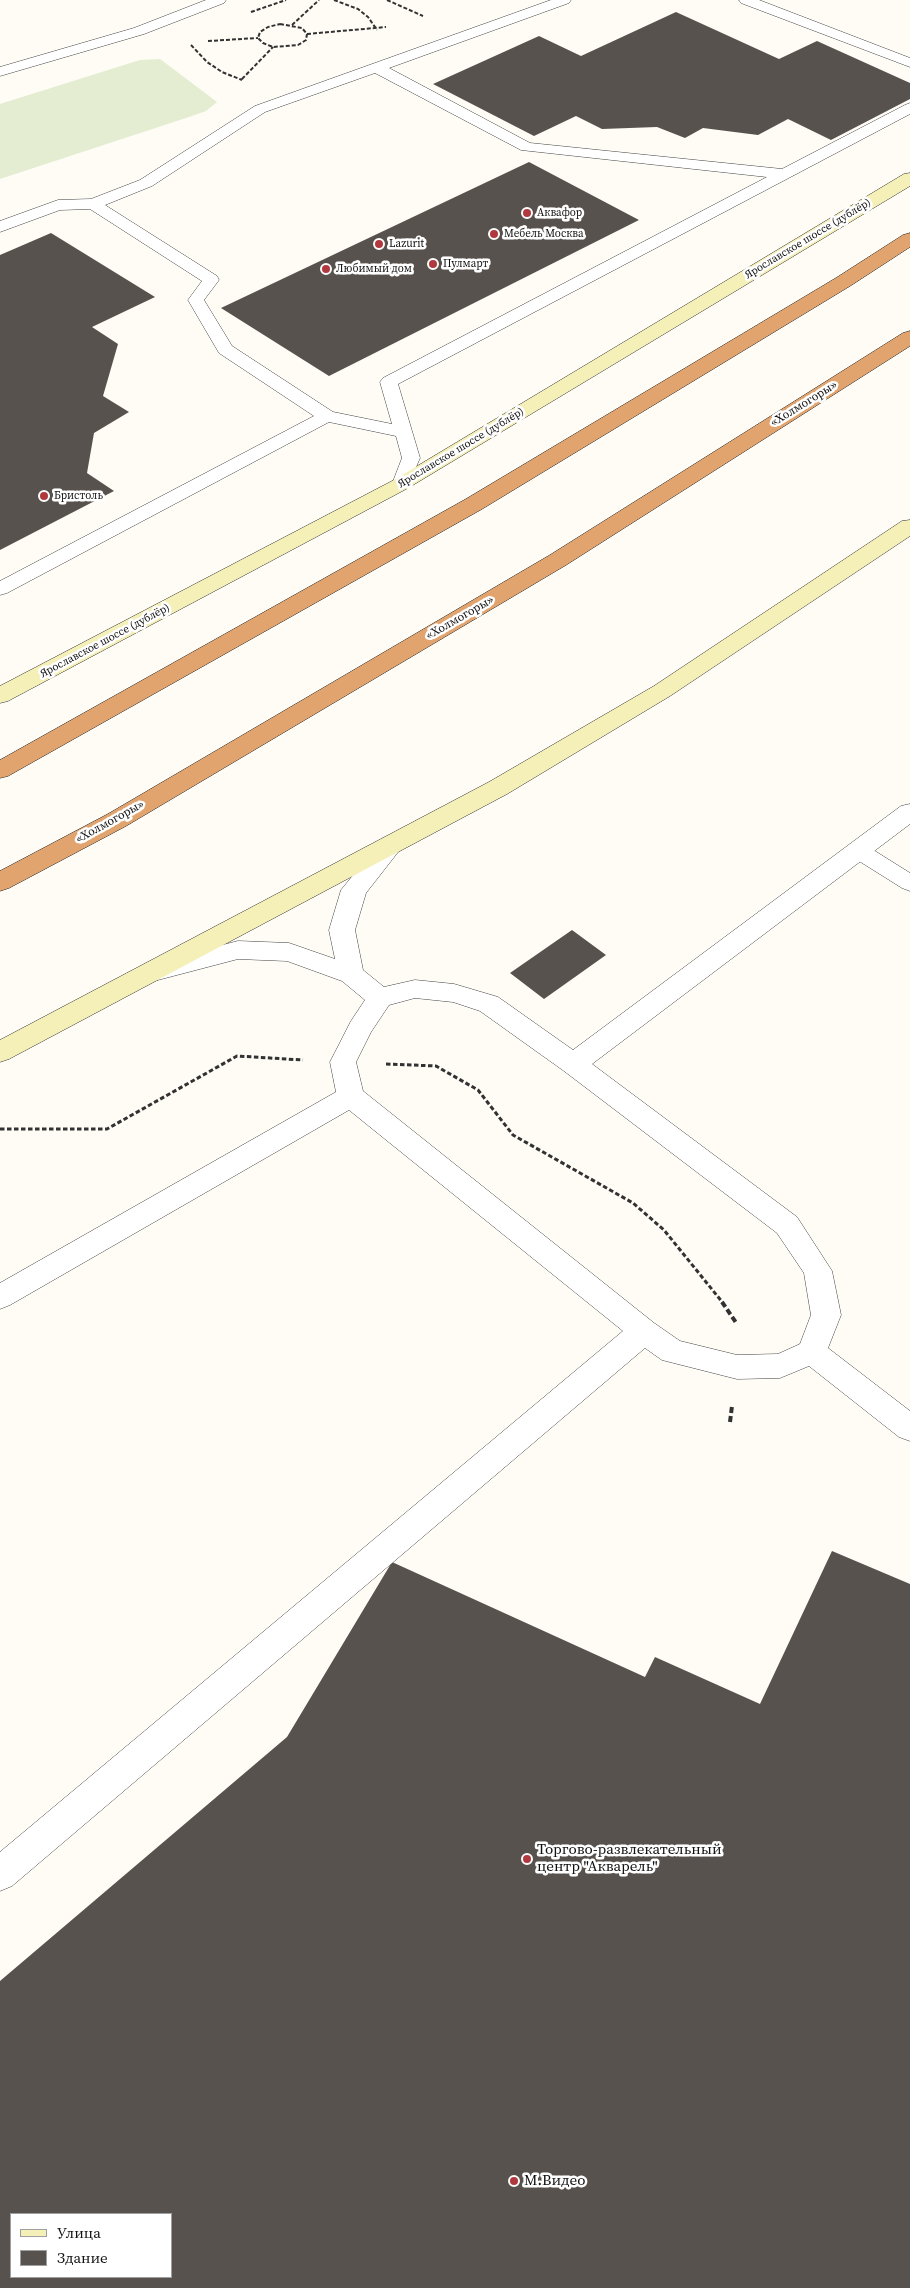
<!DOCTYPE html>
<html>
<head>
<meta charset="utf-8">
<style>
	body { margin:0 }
	#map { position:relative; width:910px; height:2288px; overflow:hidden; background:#fefcf5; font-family:"Source Serif 4",serif }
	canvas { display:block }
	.legend { position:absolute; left:10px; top:2213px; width:162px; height:65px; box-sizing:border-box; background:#fff; border:1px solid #9f9f9f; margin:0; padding:6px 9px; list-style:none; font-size:15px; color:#101010 }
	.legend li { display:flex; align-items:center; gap:10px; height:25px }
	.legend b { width:25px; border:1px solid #9f9f9f }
</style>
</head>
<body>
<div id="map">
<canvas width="910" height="2288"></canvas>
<ul class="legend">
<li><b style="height:6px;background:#f5efb8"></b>Улица</li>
<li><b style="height:14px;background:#58524e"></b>Здание</li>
</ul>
</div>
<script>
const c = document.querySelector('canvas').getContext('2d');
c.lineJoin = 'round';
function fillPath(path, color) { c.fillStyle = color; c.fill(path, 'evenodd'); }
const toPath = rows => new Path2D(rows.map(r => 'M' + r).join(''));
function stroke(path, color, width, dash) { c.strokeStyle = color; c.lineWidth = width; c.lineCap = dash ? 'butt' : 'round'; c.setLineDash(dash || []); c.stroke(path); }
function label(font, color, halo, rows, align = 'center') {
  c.font = font + ' "Source Serif 4",serif'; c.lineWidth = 5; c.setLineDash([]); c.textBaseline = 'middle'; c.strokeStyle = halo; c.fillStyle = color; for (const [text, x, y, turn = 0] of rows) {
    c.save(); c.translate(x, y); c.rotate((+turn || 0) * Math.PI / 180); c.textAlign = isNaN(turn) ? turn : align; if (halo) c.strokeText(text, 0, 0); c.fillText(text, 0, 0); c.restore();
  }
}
fillPath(toPath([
	[160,59,217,102,206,111,189,117,0,179,0,104,140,60]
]), '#e4edd2');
fillPath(toPath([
	[676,12,779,59,817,41,910,83,910,99,831,140,788,119,758,135,703,128,685,138,657,127,602,129,576,116,534,136,433,84,539,36,581,56],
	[529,162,639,220,329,376,221,308],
	[51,233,155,297,92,327,118,344,103,396,129,412,94,433,87,473,114,491,0,550,0,255],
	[572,930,606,955,544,999,510,973],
	[832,1551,910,1584,910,2288,0,2288,0,1981,287,1737,392,1562,645,1677,655,1657,760,1704],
	[11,2214,171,2214,171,2277,11,2277]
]), '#58524e');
const lane = toPath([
	[206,0,226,0,224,3,144,34,0,76,0,67,134,28,206,0],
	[551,0,571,0,569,3,389,68,530,143,782,169,905,105,910,103,910,114,398,384,420,458,407,488,401,489,395,488,392,484,402,458,396,436,329,422,7,593,0,595,0,581,314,416,219,353,188,300,202,281,90,209,60,210,0,232,0,221,58,200,91,199,140,180,255,106,551,0],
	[375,73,521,150,767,177,383,378,380,382,392,424,333,412,232,346,204,300,219,280,217,276,105,205,152,186,265,112,375,73],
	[739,0,759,0,910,58,910,67,741,3,739,0],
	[859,844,867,846,910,873,910,891,902,888,851,856,848,851,851,846,859,844]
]);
const street = toPath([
	[910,804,910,824,592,1064,797,1217,832,1271,841,1315,828,1348,910,1411,910,1441,899,1437,809,1366,780,1378,737,1379,662,1360,645,1348,12,1886,0,1891,0,1852,623,1331,349,1110,10,1305,0,1309,0,1283,336,1092,330,1062,351,1021,365,1000,342,981,287,961,238,959,154,981,145,979,141,972,145,965,238,941,289,943,335,959,329,930,341,890,381,841,390,839,399,841,402,847,366,893,355,930,363,970,384,987,415,980,454,984,498,997,573,1050,901,806,910,804],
	[415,998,453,1002,480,1011,564,1071,777,1233,804,1273,811,1315,800,1344,778,1354,737,1355,680,1341,654,1323,363,1091,356,1062,371,1032,389,1005,415,998]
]);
const secondary = toPath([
	[910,173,910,186,408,488,8,701,0,703,0,686,394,480,904,174,910,173],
	[910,520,910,536,670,696,507,794,9,1059,0,1062,0,1040,489,782,654,686,902,521,910,520]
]);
const highway = toPath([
	[910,233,910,247,850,286,482,509,8,776,0,778,0,760,466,499,836,278,903,235,910,233],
	[910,331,910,346,566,565,126,826,9,888,0,891,0,871,108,814,550,555,903,333,910,331]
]);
stroke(lane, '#434343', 1);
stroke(street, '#434343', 1);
stroke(secondary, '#323232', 1);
stroke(highway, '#212121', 1);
stroke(toPath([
	[334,0,358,9,368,17,377,30],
	[387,0,423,16],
	[251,12,286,0],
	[280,24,302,28,307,34,306,40,298,45,273,47,263,43,258,38,260,32,268,27,280,24],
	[292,25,319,0],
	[307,34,386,27],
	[208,41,258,38],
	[191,45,207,62,222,72,242,80],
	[242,79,273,47]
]), '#323232', 2, [4, 2]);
stroke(toPath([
	[386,1064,436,1066,478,1090,513,1135,633,1203,664,1230,723,1303],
	[0,1129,107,1129,237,1056,303,1060]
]), '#323232', 3, [4.5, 2.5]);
stroke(toPath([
	[722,1302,737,1324],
	[730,1422,732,1406]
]), '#323232', 4, [6, 3]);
fillPath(lane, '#fff');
fillPath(street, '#fff');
fillPath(secondary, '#f5efb8');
fillPath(highway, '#e2a46e');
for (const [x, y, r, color] of [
	[527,213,5,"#af393e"],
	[494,234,5,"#af393e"],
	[379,244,5,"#af393e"],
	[433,264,5,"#af393e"],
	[326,269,5,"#af393e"],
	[44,496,5,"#af393e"],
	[527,1859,5,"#af393e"],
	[514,2181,5,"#af393e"]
]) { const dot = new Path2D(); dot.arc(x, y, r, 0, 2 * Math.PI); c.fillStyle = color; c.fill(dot); stroke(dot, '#fff', 2); }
label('11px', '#101010', '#fff', [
	["Аквафор",537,213],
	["Мебель Москва",504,234],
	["Lazurit",389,244],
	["Пулмарт",443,264],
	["Любимый дом",336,269],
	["Бристоль",54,496]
], 'left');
label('11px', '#101010', '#fff', [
	["Ярославское шоссе (дублёр)",808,239,-31],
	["Ярославское шоссе (дублёр)",461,448,-31],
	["Ярославское шоссе (дублёр)",105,641,-28]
]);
label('12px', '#101010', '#fff', [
	["«Холмогоры»",804,404,-32],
	["«Холмогоры»",460,618,-30],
	["«Холмогоры»",110,822,-29]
]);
label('15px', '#101010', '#fff', [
	["Торгово-развлекательный",537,1850],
	["центр \"Акварель\"",537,1867],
	["М.Видео",524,2181]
], 'left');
</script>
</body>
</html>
